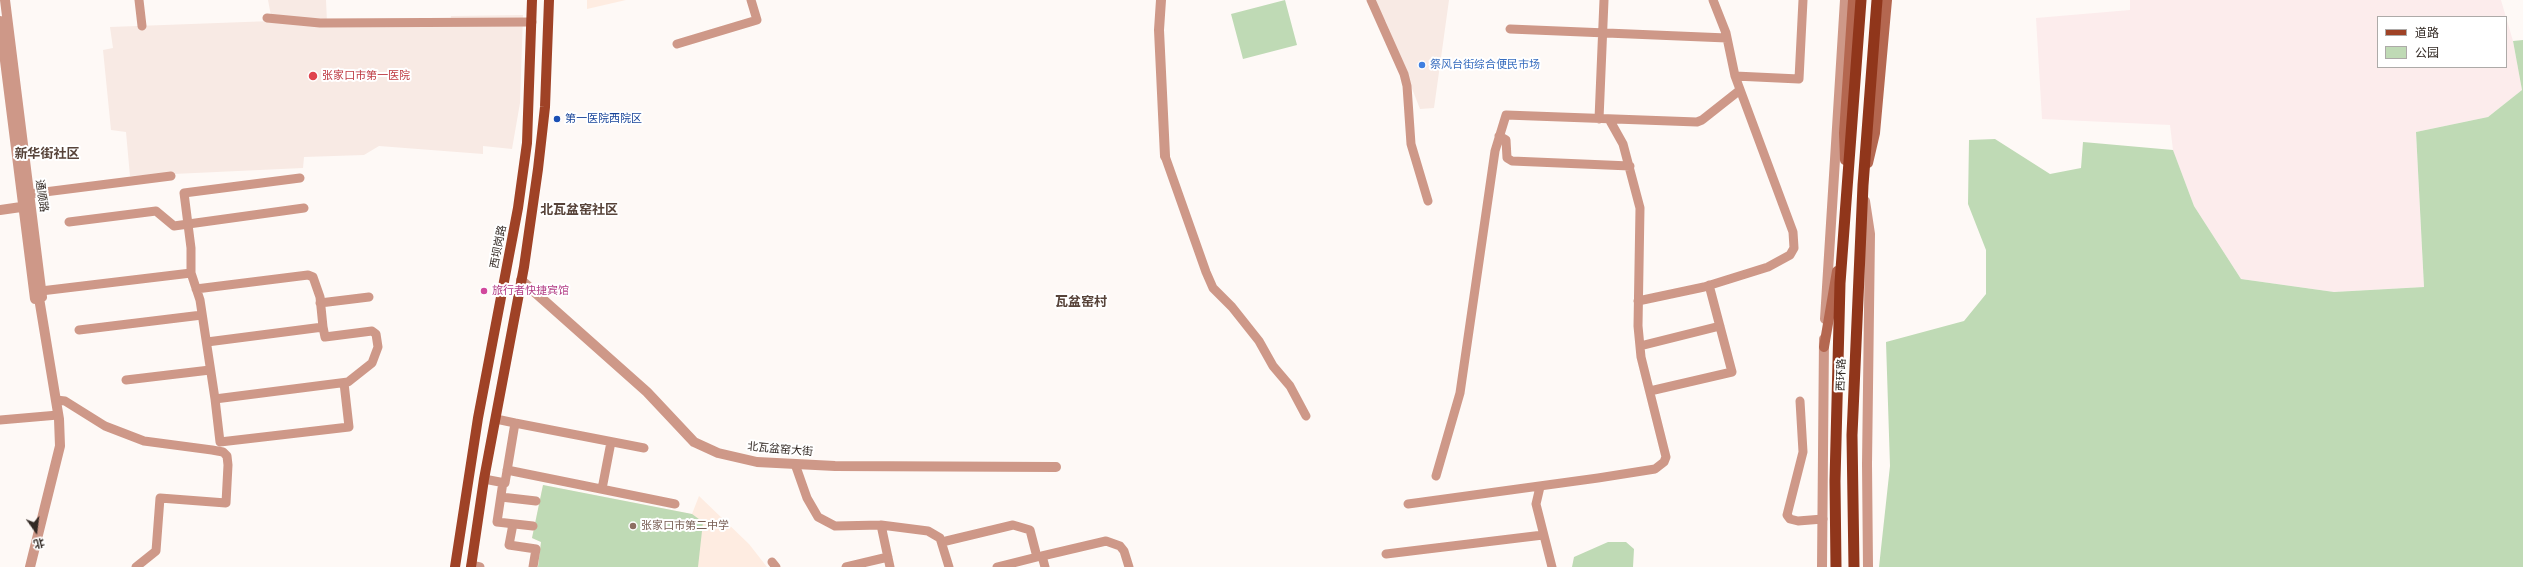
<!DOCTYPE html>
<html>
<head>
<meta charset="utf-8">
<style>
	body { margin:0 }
	#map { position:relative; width:2523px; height:567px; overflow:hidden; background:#fef9f6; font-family:"Nunito Sans","Noto Sans SC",sans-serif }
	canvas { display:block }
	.legend { position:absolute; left:2377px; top:16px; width:130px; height:52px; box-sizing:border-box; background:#fff; border:1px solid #adaaa8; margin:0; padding:5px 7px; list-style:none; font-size:12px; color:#332a25 }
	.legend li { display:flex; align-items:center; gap:8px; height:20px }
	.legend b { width:20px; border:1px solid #adaaa8 }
	.north { position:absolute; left:16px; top:511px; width:40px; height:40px; -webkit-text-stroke:3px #fff; paint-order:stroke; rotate:166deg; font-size:11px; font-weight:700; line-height:16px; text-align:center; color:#332a25 }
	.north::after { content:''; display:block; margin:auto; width:14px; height:18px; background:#332a25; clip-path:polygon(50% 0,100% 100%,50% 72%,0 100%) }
</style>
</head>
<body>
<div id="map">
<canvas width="2523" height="567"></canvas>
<ul class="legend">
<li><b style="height:5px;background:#9f4226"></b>道路</li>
<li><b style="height:11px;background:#bfdab5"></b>公园</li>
</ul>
<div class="north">北</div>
</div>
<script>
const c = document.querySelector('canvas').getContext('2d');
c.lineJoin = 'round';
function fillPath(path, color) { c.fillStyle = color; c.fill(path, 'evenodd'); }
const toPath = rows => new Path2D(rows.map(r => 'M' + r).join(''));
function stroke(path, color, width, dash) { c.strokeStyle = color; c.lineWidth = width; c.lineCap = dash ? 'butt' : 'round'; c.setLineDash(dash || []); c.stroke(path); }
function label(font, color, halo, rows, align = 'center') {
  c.font = font + ' "Nunito Sans","Noto Sans SC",sans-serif'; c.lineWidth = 4; c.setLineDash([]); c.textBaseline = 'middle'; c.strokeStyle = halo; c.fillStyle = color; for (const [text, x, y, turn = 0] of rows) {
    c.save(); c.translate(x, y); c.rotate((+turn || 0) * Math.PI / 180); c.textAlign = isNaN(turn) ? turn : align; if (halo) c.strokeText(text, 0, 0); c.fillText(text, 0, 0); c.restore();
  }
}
fillPath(toPath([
	[268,0,326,0,327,22,450,22,451,16,523,15,520,103,512,149,483,146,483,154,379,146,364,155,304,157,303,168,130,176,126,132,111,130,103,50,113,48,110,27,272,21],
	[1372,0,1449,0,1434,108,1420,109,1386,22]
]), '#f8eae4');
fillPath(toPath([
	[2130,0,2501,0,2513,41,2522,90,2488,117,2416,132,2424,287,2334,292,2241,279,2194,206,2173,150,2170,125,2042,119,2036,18,2130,10],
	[2378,17,2506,17,2506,67,2378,67]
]), '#fcecec');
fillPath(toPath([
	[587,0,626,0,587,9],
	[543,485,692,514,699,496,749,544,767,567,538,567,541,542,532,538]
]), '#feece1');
fillPath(toPath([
	[1285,0,1297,45,1243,59,1231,14],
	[2523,40,2523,567,1879,567,1890,466,1886,342,1964,321,1986,294,1986,250,1968,204,1969,140,1995,139,2050,174,2081,168,2083,142,2173,150,2194,206,2241,279,2334,292,2424,287,2416,132,2488,117,2522,90,2513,41],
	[543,485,692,514,703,522,698,567,538,567,541,542,532,538],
	[1608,542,1626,542,1634,549,1633,567,1572,567,1574,557]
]), '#bfdab5');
stroke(toPath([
	[139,0,142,26],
	[1371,0,1404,74,1407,86,1411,144,1428,201],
	[267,18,320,23,532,22],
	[1510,29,1727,38],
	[677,44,757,20,751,0],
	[1735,76,1799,79,1803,0],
	[1599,119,1604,0],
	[1499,136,1506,140,1507,158,1512,161,1630,166],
	[1165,156,1206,272,1213,288,1232,307,1259,341,1273,366,1290,386,1306,416],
	[29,194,171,176],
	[69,222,156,211,174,226,304,208],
	[191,273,191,248,184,193,300,178],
	[196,289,308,275,313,277,320,297,323,327],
	[41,291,191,273,200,300,215,399,348,382,372,363,378,347,376,334,372,331,325,337,323,327,207,342],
	[1638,301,1704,287,1768,267,1790,255,1794,248,1793,232,1735,76,1726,33,1713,0],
	[320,303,369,297],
	[79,330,202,315],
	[1640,346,1720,326],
	[126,380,210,370],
	[1650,391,1732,372,1709,285],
	[215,399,220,442,349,427,344,383],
	[56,400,65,401,105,426,144,441,212,450,223,452,227,456,228,465,226,503,160,498,156,551,136,567],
	[1800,401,1803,452,1787,515,1790,519,1798,521,1823,519],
	[496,419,515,423],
	[0,420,58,415],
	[795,464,807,498,818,517,835,526,881,525,928,531,940,538,949,567],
	[507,470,675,504],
	[1436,476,1460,393,1495,151,1506,115,1697,122,1702,120,1740,90],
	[484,479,505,483,515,423,644,448],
	[503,482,497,522,533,526],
	[1540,487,1536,504,1552,567],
	[602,489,611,442],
	[501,497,536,501],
	[1408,504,1598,478,1655,469,1664,462,1666,457,1641,357,1638,326,1640,208,1623,144,1609,119],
	[513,524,509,545,536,549,533,567],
	[881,525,890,567],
	[942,542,1013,525,1030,530,1037,557],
	[1386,554,1543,535],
	[772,562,776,567],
	[471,565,480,567],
	[846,567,888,557],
	[997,567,1041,556],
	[1045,567,1042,556,1106,541,1120,546,1124,551,1129,567]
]), '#ce9888', 9);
stroke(toPath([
	[1161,0,1159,30,1165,156],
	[0,21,35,299,42,297,5,0],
	[1865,201,1870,234,1867,464,1868,567],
	[0,210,28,206],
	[521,280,647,392,694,442,718,453,757,462,835,466,1056,467],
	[1825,319,1845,0],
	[30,567,60,446,59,419,39,298],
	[1822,567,1824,339]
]), '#ce9888', 10);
stroke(toPath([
	[1845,160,1844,133,1853,0],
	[1868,163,1875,133,1887,0],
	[1824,347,1837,271]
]), '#b46750', 10);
stroke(toPath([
	[455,567,478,418,518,208,527,143,532,0],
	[471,567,484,479,524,267,538,169,545,107,549,0]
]), '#9f4226', 10);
stroke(toPath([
	[1836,567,1835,481,1840,283,1861,0],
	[1854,567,1852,435,1863,185,1877,0]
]), '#90361b', 11);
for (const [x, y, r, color] of [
	[1422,65,4,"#3f7fe0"],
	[313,76,5,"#e0444e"],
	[557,119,4,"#1a4fb4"],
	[484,291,4,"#d1479c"],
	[633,526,4,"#8d6e63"]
]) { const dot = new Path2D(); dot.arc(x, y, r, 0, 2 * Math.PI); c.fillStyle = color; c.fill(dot); stroke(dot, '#fff', 1.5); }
label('11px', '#366cbe', '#fff', [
	["祭风台街综合便民市场",1430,65]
], 'left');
label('11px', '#be3a42', '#fff', [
	["张家口市第一医院",322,76]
], 'left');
label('11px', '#164399', '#fff', [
	["第一医院西院区",565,119]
], 'left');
label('11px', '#332a25', '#fff', [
	["通顺路",41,196,82],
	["西坝岗路",499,247,-79],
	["西环路",1842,375,-88],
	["北瓦盆窑大街",780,450,5]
]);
label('11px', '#b23c85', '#fff', [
	["旅行者快捷宾馆",492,291]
], 'left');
label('11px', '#785e54', '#fff', [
	["张家口市第二中学",641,526]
], 'left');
label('bold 13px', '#574339', '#fff', [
	["新华街社区",47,155],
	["北瓦盆窑社区",579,211],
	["瓦盆窑村",1081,303]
]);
</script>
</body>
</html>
